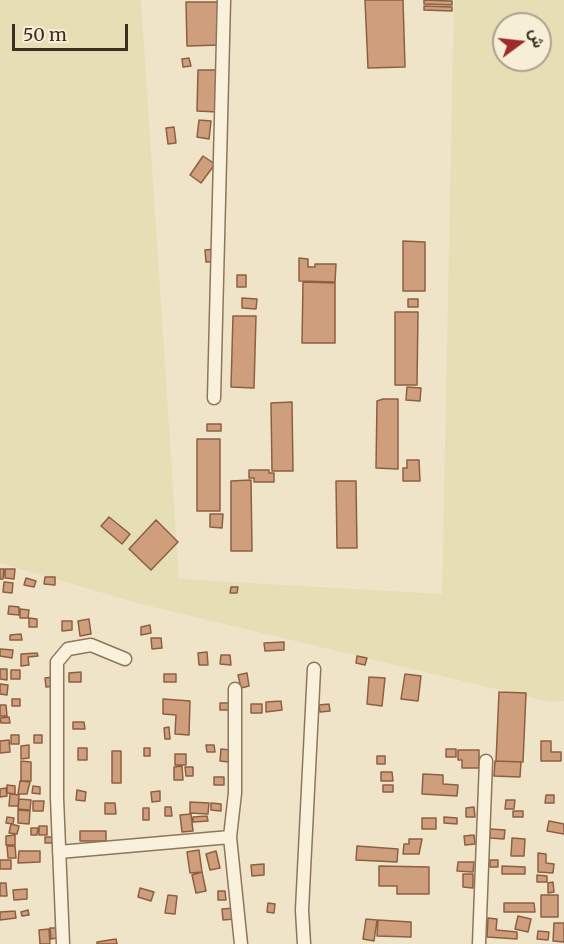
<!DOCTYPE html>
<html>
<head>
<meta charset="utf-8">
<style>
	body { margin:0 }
	#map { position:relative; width:564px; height:944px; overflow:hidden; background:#f0e4c8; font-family:Merriweather,Vazirmatn,serif }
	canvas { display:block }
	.north { position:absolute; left:492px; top:12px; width:60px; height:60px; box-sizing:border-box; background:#f7eed8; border:2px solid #ada18e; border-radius:50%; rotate:75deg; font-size:16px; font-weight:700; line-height:24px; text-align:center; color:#3d2e20 }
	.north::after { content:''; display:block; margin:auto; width:21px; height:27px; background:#9e2a2b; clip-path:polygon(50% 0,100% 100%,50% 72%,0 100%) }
	.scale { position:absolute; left:12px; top:24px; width:116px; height:27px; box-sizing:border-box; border:3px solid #3d2e20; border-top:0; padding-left:8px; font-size:18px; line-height:21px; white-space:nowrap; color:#3d2e20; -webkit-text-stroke:4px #f7eed8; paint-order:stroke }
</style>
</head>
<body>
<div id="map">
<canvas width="564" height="944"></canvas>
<div class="north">ش</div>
<div class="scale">50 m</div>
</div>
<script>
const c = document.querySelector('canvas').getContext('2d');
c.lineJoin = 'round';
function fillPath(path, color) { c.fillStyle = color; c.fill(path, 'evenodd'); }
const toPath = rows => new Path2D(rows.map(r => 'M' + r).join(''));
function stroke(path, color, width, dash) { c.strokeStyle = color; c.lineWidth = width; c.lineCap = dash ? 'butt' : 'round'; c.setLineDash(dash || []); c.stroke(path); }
fillPath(toPath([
	[0,0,141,0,179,579,442,594,454,0,564,0,564,701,550,702,141,604,0,563],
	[504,24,540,24,540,60,504,60]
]), '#e6deb5');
const building = toPath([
	[365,0,403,0,405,67,368,68,365,0],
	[424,0,452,1,452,5,424,4,424,0],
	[186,2,220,2,221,45,187,46,186,2],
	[424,6,452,7,452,11,424,10,424,6],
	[189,58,191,66,183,67,182,59,189,58],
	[198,70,219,70,218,112,197,111,198,70],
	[199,120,211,121,209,139,197,137,199,120],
	[174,127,176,143,168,144,166,128,174,127],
	[203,156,215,164,201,183,190,175,203,156],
	[403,241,425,242,425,291,403,291,403,241],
	[215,249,216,262,206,262,205,250,215,249],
	[299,258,308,259,308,267,315,267,315,264,336,264,335,282,299,281,299,258],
	[237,275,246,275,246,287,237,287,237,275],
	[303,282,335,283,335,343,302,343,303,282],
	[242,298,257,299,256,309,242,308,242,298],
	[408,299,418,299,418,307,408,307,408,299],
	[395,312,418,312,417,385,395,385,395,312],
	[233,316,256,316,254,388,231,387,233,316],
	[407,387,421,388,420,401,406,400,407,387],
	[383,399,398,399,398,469,376,468,377,401,383,399],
	[292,402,293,471,272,471,271,403,292,402],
	[207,424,221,424,221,431,207,431,207,424],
	[197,439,220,439,220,511,197,511,197,439],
	[407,460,419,460,420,481,403,481,403,468,407,468,407,460],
	[249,470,269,470,269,473,274,473,274,482,254,482,254,478,249,478,249,470],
	[251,480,252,551,231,551,231,481,251,480],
	[336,481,356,481,357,548,337,548,336,481],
	[210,514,223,514,222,528,210,527,210,514],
	[109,517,130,534,122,544,101,526,109,517],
	[156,520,178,542,151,570,129,549,156,520],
	[0,569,4,569,3,579,0,579,0,569],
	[5,569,15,569,14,579,5,578,5,569],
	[45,577,55,577,55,585,44,584,45,577],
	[26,578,36,581,34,587,24,585,26,578],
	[4,582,13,583,12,593,3,592,4,582],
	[231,587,238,587,237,593,230,593,231,587],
	[9,606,19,607,19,615,8,614,9,606],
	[20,609,29,610,28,618,20,618,20,609],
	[29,618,37,619,37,627,29,627,29,618],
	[89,619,91,634,80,636,78,621,89,619],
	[62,621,72,621,72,630,62,631,62,621],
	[150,625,151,633,141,635,141,627,150,625],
	[21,634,22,640,10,640,10,635,21,634],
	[151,638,161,638,162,648,152,649,151,638],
	[284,642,284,650,265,651,264,643,284,642],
	[0,649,13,650,12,658,0,656,0,649],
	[207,652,208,665,199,665,198,653,207,652],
	[37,653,38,656,28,657,29,665,21,666,21,654,37,653],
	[221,655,230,655,231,665,220,664,221,655],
	[357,656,367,658,365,665,356,663,357,656],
	[0,669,7,669,7,680,0,679,0,669],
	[11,670,20,670,20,679,11,679,11,670],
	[81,672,81,682,69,682,69,673,81,672],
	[247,673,249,686,241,688,238,675,247,673],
	[164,674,176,674,176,682,164,682,164,674],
	[405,674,421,676,418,701,401,699,405,674],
	[54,677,55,686,46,687,45,678,54,677],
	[369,677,385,678,382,706,367,704,369,677],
	[0,684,8,685,7,695,0,694,0,684],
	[499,692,526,693,523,762,496,761,499,692],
	[12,699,20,699,20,706,12,706,12,699],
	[163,699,190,701,189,735,175,734,176,715,163,714,163,699],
	[281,701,282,710,266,712,266,702,281,701],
	[220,703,230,703,230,710,220,710,220,703],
	[251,704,262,704,262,713,251,713,251,704],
	[329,704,330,711,320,712,319,705,329,704],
	[0,705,6,705,7,716,0,716,0,705],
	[9,717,10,723,1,723,0,718,9,717],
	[73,722,84,722,85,729,73,729,73,722],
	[169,727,170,739,165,739,164,728,169,727],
	[11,735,19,735,19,744,11,744,11,735],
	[34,735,42,735,42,743,34,743,34,735],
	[9,740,10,752,0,753,0,741,9,740],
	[541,741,551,741,551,752,561,752,561,761,541,761,541,741],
	[29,745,29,758,21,759,21,746,29,745],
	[206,745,214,745,215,752,207,752,206,745],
	[78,748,87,748,87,760,78,760,78,748],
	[144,748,150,748,150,756,144,756,144,748],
	[221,749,230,750,229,762,220,761,221,749],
	[446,749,456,749,456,757,446,757,446,749],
	[458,750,479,750,479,768,462,768,462,760,458,760,458,750],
	[112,751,121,751,121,783,112,783,112,751],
	[175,754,186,754,186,765,175,765,175,754],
	[377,756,385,756,385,764,377,764,377,756],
	[21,761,31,762,31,781,21,781,21,761],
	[495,761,521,762,520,777,494,776,495,761],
	[182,766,183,780,174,780,174,767,182,766],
	[185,767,193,767,193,776,186,776,185,767],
	[381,772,392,772,393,781,381,781,381,772],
	[423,774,443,775,443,784,458,785,457,796,422,794,423,774],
	[214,777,224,777,224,785,214,785,214,777],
	[20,781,30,782,27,794,18,794,20,781],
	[7,785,15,786,15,794,7,793,7,785],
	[383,785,393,785,393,792,383,792,383,785],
	[33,786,40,787,40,794,32,793,33,786],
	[6,788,7,796,0,797,0,789,6,788],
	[77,790,86,792,85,801,76,800,77,790],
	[160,791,160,801,152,802,151,792,160,791],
	[10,794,19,795,18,806,9,806,10,794],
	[546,795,554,795,554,803,545,803,546,795],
	[19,799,31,800,30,810,18,809,19,799],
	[506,800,515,800,514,809,505,809,506,800],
	[33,801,44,801,43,811,33,811,33,801],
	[190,802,209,803,208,814,190,813,190,802],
	[105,803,115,803,116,814,105,814,105,803],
	[211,803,221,804,221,811,211,810,211,803],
	[165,807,171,807,172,816,165,816,165,807],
	[474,807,475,817,466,817,466,808,474,807],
	[143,808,149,808,149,820,143,820,143,808],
	[18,810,30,811,29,824,18,823,18,810],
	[513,811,523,811,523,817,513,817,513,811],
	[191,814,193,831,182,832,180,815,191,814],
	[207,816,208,821,193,822,193,817,207,816],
	[7,817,14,818,13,824,6,823,7,817],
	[444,817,457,818,457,824,444,823,444,817],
	[422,818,436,818,436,829,422,829,422,818],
	[549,821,564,824,564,834,547,831,549,821],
	[11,824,19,826,17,834,9,833,11,824],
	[39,826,47,826,47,835,39,835,39,826],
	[31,828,38,828,37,835,31,835,31,828],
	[490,829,505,830,504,839,490,838,490,829],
	[80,831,106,831,106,841,80,841,80,831],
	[15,835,15,845,6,845,6,836,15,835],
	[474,835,475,844,465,845,464,836,474,835],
	[45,837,54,837,53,843,45,843,45,837],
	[512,838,525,839,524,856,511,856,512,838],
	[409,839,422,839,419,854,403,854,404,844,409,844,409,839],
	[7,846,15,846,16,858,8,858,7,846],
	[357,846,398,849,397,862,356,860,357,846],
	[199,850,202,872,190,873,187,852,199,850],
	[19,851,40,851,40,862,18,863,19,851],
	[216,851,220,868,210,870,206,854,216,851],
	[538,853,546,854,546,863,554,864,553,873,538,872,538,853],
	[0,860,11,860,11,869,0,869,0,860],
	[490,860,498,860,498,867,490,867,490,860],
	[458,862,474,862,473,872,457,871,458,862],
	[264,864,264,875,252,876,251,865,264,864],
	[379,866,429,867,429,894,397,894,397,886,379,886,379,866],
	[502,866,525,867,525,874,502,874,502,866],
	[202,872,206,891,196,893,192,875,202,872],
	[463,874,473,874,473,888,463,887,463,874],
	[537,875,547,876,547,882,537,882,537,875],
	[553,882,554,892,548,893,548,883,553,882],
	[0,883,6,883,7,896,0,896,0,883],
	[140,888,154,892,151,901,138,897,140,888],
	[27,889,27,899,14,900,13,890,27,889],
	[218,891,225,891,226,900,218,900,218,891],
	[168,895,177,896,175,914,165,913,168,895],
	[541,895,558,895,558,917,541,917,541,895],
	[268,903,275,904,274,913,267,912,268,903],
	[504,903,534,903,535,912,504,912,504,903],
	[235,908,235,919,223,920,222,909,235,908],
	[28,910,29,915,22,916,21,912,28,910],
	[15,911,16,918,0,920,0,912,15,911],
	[518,916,531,919,528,932,515,929,518,916],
	[488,918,497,919,496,930,517,932,517,939,487,937,488,918],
	[366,919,377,920,374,941,363,939,366,919],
	[378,920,411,922,411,937,377,936,378,920],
	[554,923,564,923,564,942,553,941,554,923],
	[50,928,57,928,58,938,51,939,50,928],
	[49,929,50,944,40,944,39,930,49,929],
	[538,931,549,932,548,940,537,939,538,931],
	[116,939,117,944,97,944,97,942,116,939]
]);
fillPath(building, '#cf9f7d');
stroke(building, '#8d5f41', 1.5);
const street = toPath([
	[214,398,224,0],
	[235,689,235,793,230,837,241,944],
	[59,852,230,837],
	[63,944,57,798,57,662,68,649,91,645,125,659],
	[304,944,302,910,314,669],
	[479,944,486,761]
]);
stroke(street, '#8d765c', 15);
stroke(street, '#faf1dc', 12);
</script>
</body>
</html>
